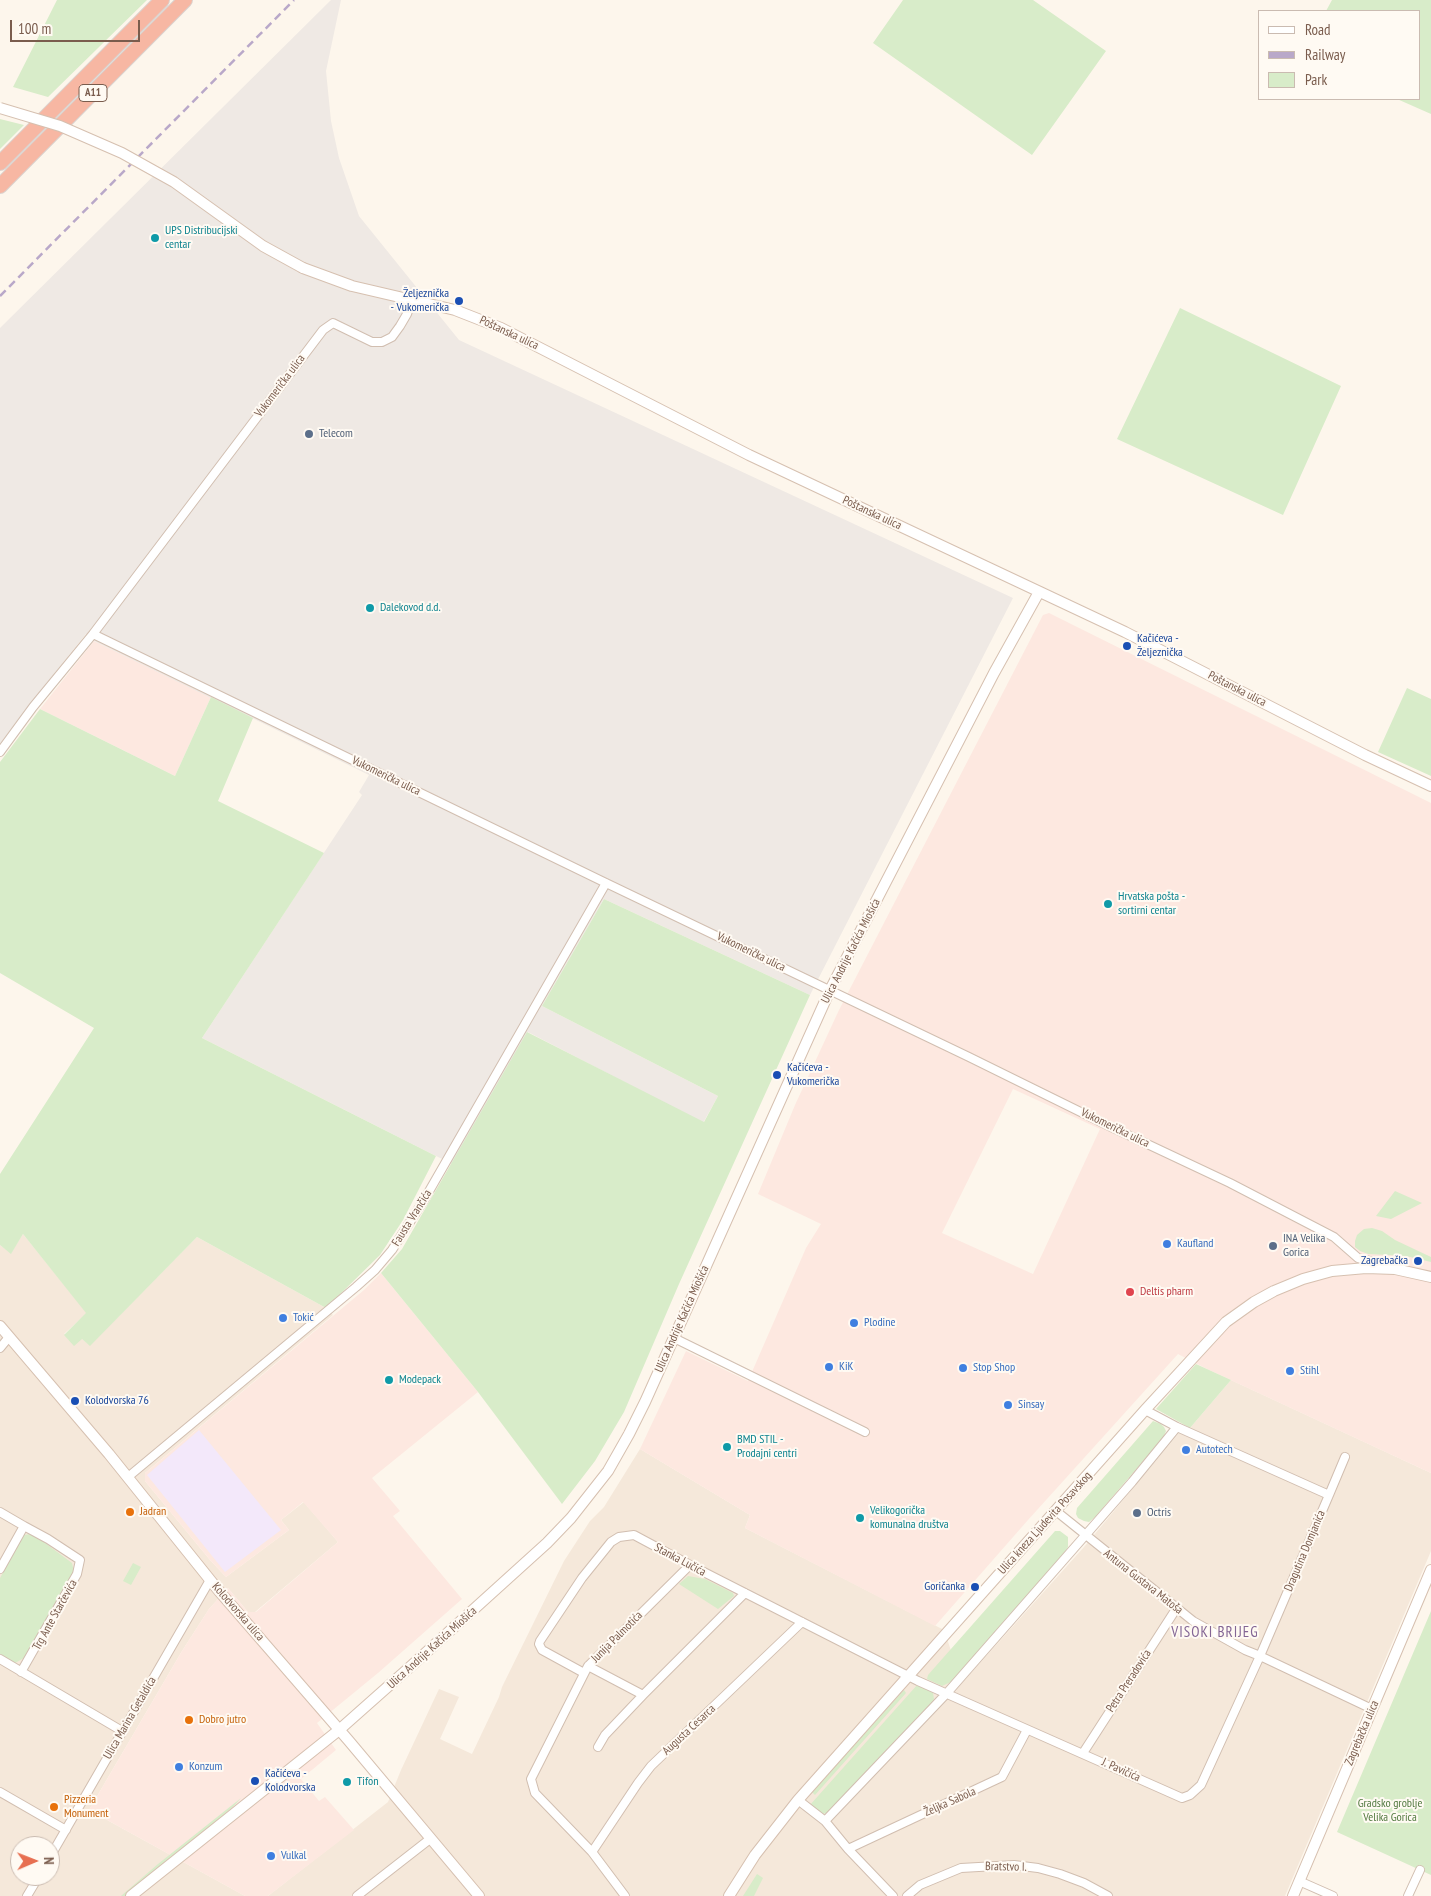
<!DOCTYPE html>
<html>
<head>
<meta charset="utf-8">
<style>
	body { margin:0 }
	#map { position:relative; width:1431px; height:1896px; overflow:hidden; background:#fdf6ec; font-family:"PT Sans Narrow",sans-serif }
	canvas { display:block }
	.legend { position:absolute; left:1258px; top:10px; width:162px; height:90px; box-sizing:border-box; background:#fffaf3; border:1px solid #cabbb1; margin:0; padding:6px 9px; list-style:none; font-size:15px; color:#7a5c4d }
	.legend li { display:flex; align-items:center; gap:10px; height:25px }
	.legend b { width:25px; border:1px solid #cabbb1 }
	.north { position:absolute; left:10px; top:1836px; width:50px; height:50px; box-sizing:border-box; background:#fffaf3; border:1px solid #cabbb1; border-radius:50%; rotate:89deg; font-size:14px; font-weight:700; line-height:20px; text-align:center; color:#7a5c4d }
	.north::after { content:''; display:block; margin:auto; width:18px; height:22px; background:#e76f51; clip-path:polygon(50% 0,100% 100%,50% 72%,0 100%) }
	.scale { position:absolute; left:10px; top:20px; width:130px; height:22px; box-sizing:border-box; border:2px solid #7a5c4d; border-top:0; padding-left:6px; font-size:15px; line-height:18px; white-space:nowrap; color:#7a5c4d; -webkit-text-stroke:4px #fffaf3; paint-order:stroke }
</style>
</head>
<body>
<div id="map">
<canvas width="1431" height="1896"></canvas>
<ul class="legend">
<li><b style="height:6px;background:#fff"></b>Road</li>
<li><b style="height:6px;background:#b9a8c9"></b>Railway</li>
<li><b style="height:14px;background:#d8ecc9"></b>Park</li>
</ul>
<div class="north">N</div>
<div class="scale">100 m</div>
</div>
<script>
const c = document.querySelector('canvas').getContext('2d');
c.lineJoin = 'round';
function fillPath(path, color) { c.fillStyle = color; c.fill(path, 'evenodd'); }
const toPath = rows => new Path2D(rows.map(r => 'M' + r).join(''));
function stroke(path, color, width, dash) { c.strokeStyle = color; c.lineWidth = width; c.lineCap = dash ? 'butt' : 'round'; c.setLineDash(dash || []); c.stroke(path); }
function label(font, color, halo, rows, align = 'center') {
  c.font = font + ' "PT Sans Narrow",sans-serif'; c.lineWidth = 4; c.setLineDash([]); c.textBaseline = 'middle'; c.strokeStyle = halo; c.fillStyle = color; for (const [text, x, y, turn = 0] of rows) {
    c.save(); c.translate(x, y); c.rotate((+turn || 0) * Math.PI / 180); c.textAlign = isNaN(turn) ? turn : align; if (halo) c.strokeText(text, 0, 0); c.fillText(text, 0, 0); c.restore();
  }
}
fillPath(toPath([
	[23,1234,87,1313,64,1334,82,1339,90,1345,197,1237,326,1308,333,1315,145,1473,145,1481,210,1560,226,1577,289,1530,281,1520,304,1502,338,1542,255,1612,248,1612,228,1588,209,1609,182,1651,89,1810,245,1896,0,1896,0,1245,11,1253],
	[20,1846,50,1846,50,1876,20,1876],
	[1231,1380,1431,1473,1431,1551,1285,1896,268,1896,388,1802,401,1770,439,1689,459,1697,440,1739,472,1754,499,1697,502,1687,564,1561,590,1521,604,1507,640,1449,750,1515,745,1528,944,1630,962,1683,1084,1547,1179,1433,1190,1428]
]), '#f5e8da');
fillPath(toPath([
	[1049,613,1431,803,1431,1473,1207,1369,1178,1354,1028,1520,935,1626,745,1528,750,1515,640,1449,686,1351,748,1381,806,1248,821,1224,758,1194,795,1105,839,1010,1043,615],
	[1013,1089,1100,1129,1033,1274,942,1233],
	[94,641,211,697,175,776,40,709],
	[381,1273,478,1392,372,1478,400,1511,393,1516,462,1599,378,1673,317,1723,336,1750,301,1779,319,1801,325,1797,354,1830,268,1896,245,1896,89,1810,182,1651,209,1609,228,1588,248,1612,256,1612,338,1542,303,1502,281,1520,289,1530,226,1577,210,1560,145,1481,145,1473,364,1290]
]), '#fde8e0');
fillPath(toPath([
	[331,0,341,0,326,71,331,121,339,158,359,216,459,340,1013,598,810,995,604,899,542,1006,718,1096,703,1123,528,1032,452,1164,202,1038,362,795,359,792,369,775,94,641,86,634,25,710,0,744,0,328]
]), '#efe9e4');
fillPath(toPath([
	[199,1430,281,1530,225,1572,147,1475]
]), '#f3e8fa');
fillPath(toPath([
	[57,0,147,0,48,97,13,87],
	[903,0,1033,0,1106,51,1032,155,873,43],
	[1332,0,1431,0,1431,114,1397,99,1420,99,1420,11,1326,11],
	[0,119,24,125,0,149],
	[1180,308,1341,386,1283,515,1117,439],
	[1407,688,1431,699,1431,776,1378,752],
	[211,697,253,718,218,801,324,853,202,1038,436,1156,403,1220,380,1255,326,1308,197,1237,90,1346,82,1339,74,1346,64,1335,86,1313,23,1234,11,1254,0,1245,0,1174,94,1028,0,973,0,762,40,709,175,776],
	[604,899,810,995,679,1284,624,1412,595,1461,562,1504,478,1392,381,1273,402,1249,527,1032,704,1122,718,1096,542,1006],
	[1395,1191,1422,1203,1391,1219,1376,1216],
	[1372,1228,1382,1231,1395,1240,1431,1257,1431,1262,1406,1256,1368,1254,1360,1251,1355,1247,1355,1241,1357,1235,1364,1229],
	[1196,1364,1231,1380,1190,1428,1156,1409],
	[1153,1421,1161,1424,1164,1427,1166,1431,1163,1438,1095,1517,1089,1522,1084,1521,1078,1518,1076,1514,1077,1508],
	[1055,1531,1060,1531,1068,1537,1068,1547,1064,1553,951,1682,942,1686,927,1679,928,1675],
	[30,1534,37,1537,72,1563,74,1572,24,1658,15,1663,0,1654,0,1578,24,1535],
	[133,1563,141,1567,131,1585,123,1581],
	[688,1576,705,1579,733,1593,734,1596,718,1609,679,1584],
	[1431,1611,1431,1875,1337,1832],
	[918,1684,933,1693,934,1699,932,1703,828,1813,821,1814,810,1805],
	[904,1690,906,1693,815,1795,812,1792],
	[241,1798,234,1806,200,1835,125,1896,121,1896,158,1864],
	[757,1874,763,1878,754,1896,743,1896]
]), '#d8ecc9');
const street = toPath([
	[93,634,606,883,969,1057,1109,1126,1230,1183,1334,1237,1358,1258,1395,1267],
	[0,752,33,707,93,634,323,330,333,323,372,342,382,342,392,337,400,326,407,314,412,300],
	[674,1338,865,1432],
	[0,1348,9,1337],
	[128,1477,356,1287,375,1270,392,1250,424,1200,606,883],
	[1329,1495,1345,1457],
	[1056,1511,1193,1621,1245,1650,1260,1656,1372,1709],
	[0,1512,24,1526],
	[0,1569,24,1526,48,1539,80,1560,77,1574,21,1672],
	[0,1659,122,1731],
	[588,1666,643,1695],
	[584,1673,542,1650,539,1644,540,1641,582,1578,611,1542,619,1537,634,1535,690,1565,918,1681,1182,1798,1190,1795,1201,1785,1260,1656,1329,1495,1177,1427,1145,1410],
	[598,1747,605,1735,643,1695,745,1593],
	[1083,1753,1176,1609],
	[0,1792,66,1830],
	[798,1800,825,1821,848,1849,893,1896],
	[825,1821,947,1693,1132,1482,1177,1427],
	[848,1849,1002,1777,1027,1730],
	[592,1852,638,1783,651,1766,802,1622],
	[50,1857,210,1580],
	[1299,1881,1333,1896],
	[27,1896,39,1876],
	[357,1896,430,1839],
	[625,1896,592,1852,535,1793,531,1779,588,1666,690,1565],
	[907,1896,920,1885,961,1868,1014,1865,1038,1868,1060,1874,1084,1883,1108,1896],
	[1408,1896,1420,1870]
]);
const secondary = toPath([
	[303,268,352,286,455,310,501,328,749,455,1125,632,1365,755,1431,786],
	[0,1326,109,1454,219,1591,349,1741,479,1896],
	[131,1896,339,1730,410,1667,547,1543,571,1518,608,1471,629,1434,645,1402,830,990,994,673,1039,592],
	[729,1896,755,1855,798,1800,1145,1410,1226,1322,1254,1302,1274,1291,1303,1279,1332,1271,1366,1268,1395,1269,1431,1277],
	[1293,1896,1431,1570]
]);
const highway = toPath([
	[0,163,162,0],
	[0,186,185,0]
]);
stroke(street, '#d1beb0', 10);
stroke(secondary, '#d6c0b0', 12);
stroke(highway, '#dad1cd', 16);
stroke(street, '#fff', 8);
stroke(secondary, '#fff', 10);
stroke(highway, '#f7b7a3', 14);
stroke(toPath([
	[0,296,294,0]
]), '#b9a8c9', 2.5, [8, 5]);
const secondaryBridge = toPath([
	[0,108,60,126,122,153,174,182,263,246,303,268]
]);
stroke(secondaryBridge, '#d6c0b0', 12, []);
stroke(secondaryBridge, '#fff', 10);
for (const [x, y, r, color] of [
	[155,238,5,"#0f9aa8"],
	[459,301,5,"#1a4fb4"],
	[309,434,5,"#5c6f8a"],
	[370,608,5,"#0f9aa8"],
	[1127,646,5,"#1a4fb4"],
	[1108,904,5,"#0f9aa8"],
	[777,1075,5,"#1a4fb4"],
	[1167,1244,5,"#3f7fe0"],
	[1273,1246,5,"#5c6f8a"],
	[1418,1261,5,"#1a4fb4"],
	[1130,1292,5,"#e0444e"],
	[283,1318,5,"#3f7fe0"],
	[854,1323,5,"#3f7fe0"],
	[829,1367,5,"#3f7fe0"],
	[963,1368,5,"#3f7fe0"],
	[1290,1371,5,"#3f7fe0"],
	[389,1380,5,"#0f9aa8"],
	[75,1401,5,"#1a4fb4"],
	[1008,1405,5,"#3f7fe0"],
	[727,1447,5,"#0f9aa8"],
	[1186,1450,5,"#3f7fe0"],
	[130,1512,5,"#e8710a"],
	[1137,1513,5,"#5c6f8a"],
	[860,1518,5,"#0f9aa8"],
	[975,1587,5,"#1a4fb4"],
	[189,1720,5,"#e8710a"],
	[179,1767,5,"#3f7fe0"],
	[255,1781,5,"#1a4fb4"],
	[347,1782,5,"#0f9aa8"],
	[54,1807,5,"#e8710a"],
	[271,1856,5,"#3f7fe0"]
]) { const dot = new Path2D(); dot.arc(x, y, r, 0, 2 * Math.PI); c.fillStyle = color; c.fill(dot); stroke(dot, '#fffaf3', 2); }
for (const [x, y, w] of [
	[93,93,28]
]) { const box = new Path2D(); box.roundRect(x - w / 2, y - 8.5, w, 17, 4); c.fillStyle = '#fffaf3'; c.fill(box); stroke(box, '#7a5c4d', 1); }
label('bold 11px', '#7a5c4d', null, [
	["A11",93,93]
]);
label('12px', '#0d838f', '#fffaf3', [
	["UPS Distribucijski",165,231],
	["centar",165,245],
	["Dalekovod d.d.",380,608],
	["Hrvatska pošta -",1118,897],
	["sortirni centar",1118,911],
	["Modepack",399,1380],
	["BMD STIL -",737,1440],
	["Prodajni centri",737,1454],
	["Velikogorička",870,1511],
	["komunalna društva",870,1525],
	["Tifon",357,1782]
], 'left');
label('12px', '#164399', '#fffaf3', [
	["Željeznička",449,294,"right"],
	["- Vukomerička",449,308,"right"],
	["Kačićeva -",1137,639],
	["Željeznička",1137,653],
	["Kačićeva -",787,1068],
	["Vukomerička",787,1082],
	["Zagrebačka",1408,1261,"right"],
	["Kolodvorska 76",85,1401],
	["Goričanka",965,1587,"right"],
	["Kačićeva -",265,1774],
	["Kolodvorska",265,1788]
], 'left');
label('12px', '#7a5c4d', '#fffaf3', [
	["Poštanska ulica",509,333,25],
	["Vukomerička ulica",280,386,-53],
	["Poštanska ulica",872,513,25],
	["Poštanska ulica",1237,689,27],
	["Vukomerička ulica",386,776,26],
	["Ulica Andrije Kačića Miošića",851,951,-63],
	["Vukomerička ulica",751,952,26],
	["Vukomerička ulica",1115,1128,26],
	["Fausta Vrančića",412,1218,-58],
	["Ulica Andrije Kačića Miošića",682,1319,-66],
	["Ulica kneza Ljudevita Posavskog",1045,1523,-48],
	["Dragutina Domjanića",1305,1551,-67],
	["Stanka Lučića",680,1560,28],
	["Antuna Gustava Matoša",1143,1582,38],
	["Kolodvorska ulica",238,1612,49],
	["Trg Ante Starčevića",55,1615,-61],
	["Junija Palmotića",617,1637,-45],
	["Ulica Andrije Kačića Miošića",432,1648,-42],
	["Petra Preradovića",1129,1681,-57],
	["Ulica Marina Getaldića",130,1718,-60],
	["Augusta Cesarca",689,1730,-43],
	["Zagrebačka ulica",1362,1733,-67],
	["J. Pavičića",1121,1770,24],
	["Željka Sabola",950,1802,-24],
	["Bratstvo I.",1006,1867,1]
]);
label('12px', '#4e5e75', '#fffaf3', [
	["Telecom",319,434],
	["INA Velika",1283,1239],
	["Gorica",1283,1253],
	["Octris",1147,1513]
], 'left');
label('12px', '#366cbe', '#fffaf3', [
	["Kaufland",1177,1244],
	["Tokić",293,1318],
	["Plodine",864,1323],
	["KiK",839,1367],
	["Stop Shop",973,1368],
	["Stihl",1300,1371],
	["Sinsay",1018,1405],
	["Autotech",1196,1450],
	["Konzum",189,1767],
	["Vulkal",281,1856]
], 'left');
label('12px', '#be3a42', '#fffaf3', [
	["Deltis pharm",1140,1292]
], 'left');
label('12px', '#c56008', '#fffaf3', [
	["Jadran",140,1512],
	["Dobro jutro",199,1720],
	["Pizzeria",64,1800],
	["Monument",64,1814]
], 'left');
label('12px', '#537a41', '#fffaf3', [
	["Gradsko groblje",1390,1804],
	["Velika Gorica",1390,1818]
]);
c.letterSpacing = '1px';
label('15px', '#846695', '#fffaf3', [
	["VISOKI BRIJEG",1215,1633]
]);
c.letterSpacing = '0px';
</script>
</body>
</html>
